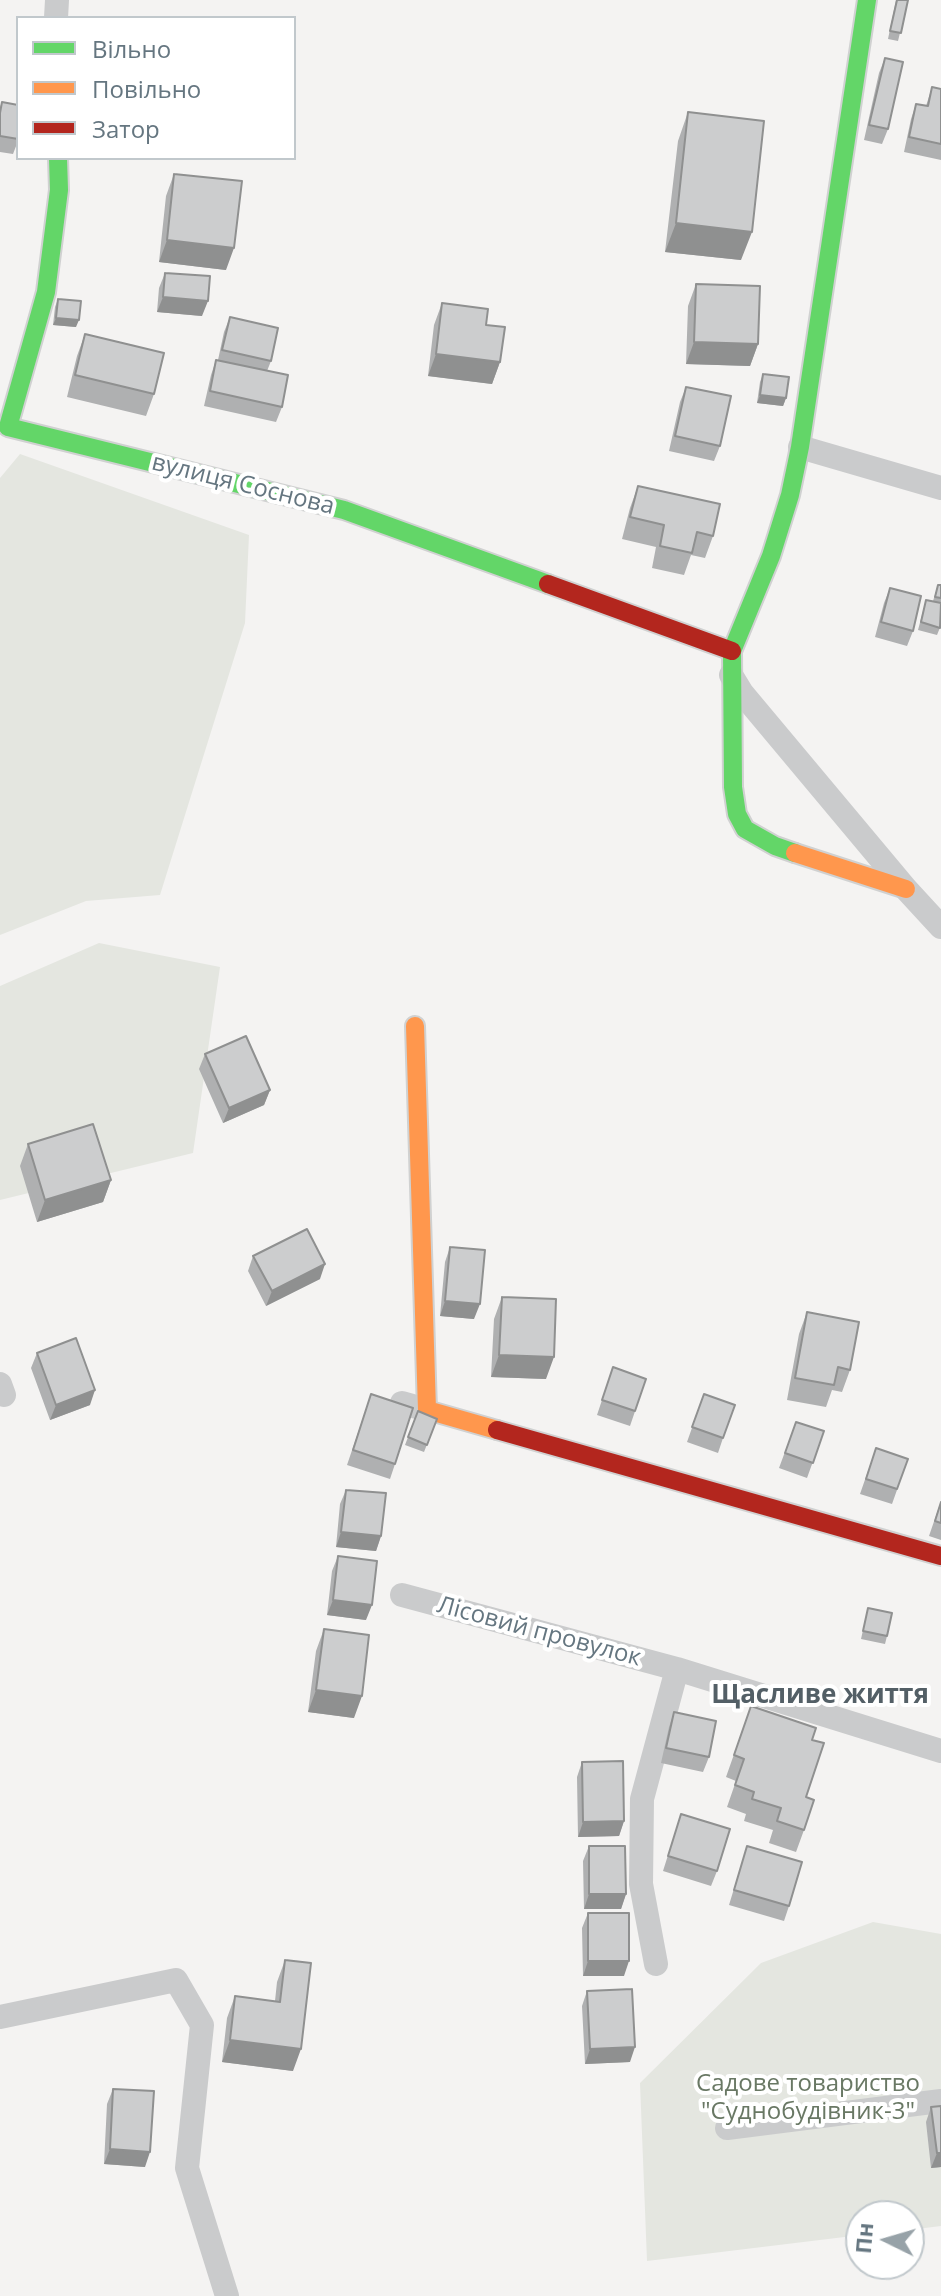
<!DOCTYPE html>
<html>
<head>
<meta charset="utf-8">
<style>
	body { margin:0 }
	#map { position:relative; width:941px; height:2296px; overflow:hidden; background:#f4f3f2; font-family:"Open Sans",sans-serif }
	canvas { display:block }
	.legend { position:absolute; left:16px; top:16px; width:280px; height:144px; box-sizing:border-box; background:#fff; border:2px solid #c1c8cc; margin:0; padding:10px 14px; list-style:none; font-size:24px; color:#657680 }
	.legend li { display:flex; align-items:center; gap:16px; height:40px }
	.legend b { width:40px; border:2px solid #c1c8cc }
	.north { position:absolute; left:845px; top:2200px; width:80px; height:80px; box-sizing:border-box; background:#fff; border:2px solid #c1c8cc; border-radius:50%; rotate:275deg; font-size:22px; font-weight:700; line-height:32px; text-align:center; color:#657680 }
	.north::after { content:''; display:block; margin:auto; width:28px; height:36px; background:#97a2a8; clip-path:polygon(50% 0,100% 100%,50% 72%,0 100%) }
</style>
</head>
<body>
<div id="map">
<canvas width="941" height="2296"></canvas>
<ul class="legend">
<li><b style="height:10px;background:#63d668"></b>Вільно</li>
<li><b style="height:10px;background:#ff974d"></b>Повільно</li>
<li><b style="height:10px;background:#b3261e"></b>Затор</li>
</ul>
<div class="north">Пн</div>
</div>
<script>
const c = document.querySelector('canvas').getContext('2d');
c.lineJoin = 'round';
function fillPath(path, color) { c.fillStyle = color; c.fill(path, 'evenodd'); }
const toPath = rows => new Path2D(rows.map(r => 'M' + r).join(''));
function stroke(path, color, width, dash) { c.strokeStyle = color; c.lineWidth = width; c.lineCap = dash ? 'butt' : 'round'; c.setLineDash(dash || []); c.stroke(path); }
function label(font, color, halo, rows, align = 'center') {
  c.font = font + ' "Open Sans",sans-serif'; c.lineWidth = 8; c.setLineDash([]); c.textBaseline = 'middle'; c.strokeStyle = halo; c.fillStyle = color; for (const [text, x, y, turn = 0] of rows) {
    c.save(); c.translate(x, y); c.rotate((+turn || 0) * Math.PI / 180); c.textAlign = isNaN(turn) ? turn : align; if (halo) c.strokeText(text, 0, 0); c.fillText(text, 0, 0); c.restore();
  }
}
fillPath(toPath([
	[20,454,249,535,245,623,160,895,86,901,0,935,0,478],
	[99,943,220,967,193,1153,0,1200,0,986],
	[873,1922,941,1934,941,2226,909,2230,909,2216,861,2216,861,2235,647,2261,640,2083,761,1963]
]), '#e4e6e0');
const fast = toPath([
	[58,158,59,190,46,292,8,427,344,510,548,584],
	[795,853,775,846,745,829,737,814,733,787,732,651,771,556,790,495,800,447,867,0]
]);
const slow = toPath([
	[795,853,906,889],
	[415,1026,427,1410,497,1430]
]);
const jam = toPath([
	[548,584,732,651],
	[497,1430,941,1556]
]);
stroke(fast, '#d0d1d1', 22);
stroke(slow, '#d0d1d1', 22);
stroke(jam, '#d0d1d1', 22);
stroke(toPath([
	[56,18,57,0],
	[800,447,941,488],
	[731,675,742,693,906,889,941,927],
	[0,1384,4,1395],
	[402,1403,427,1410],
	[402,1595,677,1669],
	[656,1964,641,1884,642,1799,677,1669,941,1751],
	[0,2017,176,1980,202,2025,187,2168,227,2296],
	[727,2128,941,2101]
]), '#cacbcc', 24);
stroke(fast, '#63d668', 18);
stroke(slow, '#ff974d', 18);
stroke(jam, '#b3261e', 18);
fillPath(toPath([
	[896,0,908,0,898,41,888,39],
	[885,58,888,129,882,144,864,140,879,73],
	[932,87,941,89,941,160,904,152,911,119,916,104,926,106],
	[2,102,18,105,18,141,13,154,0,152,0,107],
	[688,112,741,260,665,252,678,141],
	[174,174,226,270,159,262,166,196],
	[165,273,202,316,157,312,159,288],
	[696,284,758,344,750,366,686,364,688,306],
	[58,299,76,327,53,325,55,307],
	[442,303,486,325,500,362,492,384,428,376,434,325],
	[230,317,271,361,267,371,282,407,276,422,204,406,211,375,216,360,218,360,224,332],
	[85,334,154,394,146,416,67,397,77,356],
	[763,374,786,398,783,406,757,403,760,382],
	[686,387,720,446,714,461,669,451,680,402],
	[638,486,713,536,705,558,691,555,684,575,652,568,656,547,622,539,630,508],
	[938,585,941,585,941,625,937,635,918,630,926,600,933,601],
	[890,588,913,631,907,646,875,637,884,603],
	[205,1054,270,1090,264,1105,223,1123,199,1069],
	[28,1144,111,1180,103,1202,37,1222,20,1166],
	[450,1247,474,1319,440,1316,445,1262],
	[253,1256,320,1279,266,1306,248,1271],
	[502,1297,546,1379,491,1377,494,1319],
	[807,1312,850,1370,842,1392,832,1390,826,1407,787,1400,799,1334],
	[37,1353,90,1405,50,1420,31,1368],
	[613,1367,646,1379,630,1426,597,1415],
	[371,1394,395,1464,390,1479,347,1465],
	[704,1394,723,1438,718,1453,687,1442],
	[418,1411,437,1419,424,1452,405,1445],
	[796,1422,824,1431,807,1478,779,1468],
	[876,1448,908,1459,892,1504,860,1494],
	[346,1490,381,1536,376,1551,336,1547,340,1504],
	[941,1501,941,1540,929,1536],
	[338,1556,366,1620,327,1615,332,1571],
	[868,1608,887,1636,885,1644,861,1639],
	[324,1629,354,1718,308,1712,316,1651],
	[751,1706,812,1740,806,1797,804,1830,796,1852,769,1843,773,1830,744,1821,746,1814,727,1807,736,1781,726,1777],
	[674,1712,709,1757,703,1772,661,1763,669,1727],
	[582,1762,624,1821,619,1836,578,1837,577,1777],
	[681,1814,717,1871,711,1886,663,1871],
	[589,1846,626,1894,621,1909,584,1909,583,1861],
	[747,1846,789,1906,784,1921,729,1905],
	[588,1913,624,1976,583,1976,582,1928],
	[285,1960,293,2071,222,2062,227,2018,235,1996,275,2001,277,1982],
	[587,1991,630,2062,585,2064,582,2006],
	[113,2089,145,2167,104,2164,107,2104],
	[941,2106,941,2167,931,2168,926,2122,931,2107]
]), '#afb0b1');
fillPath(toPath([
	[676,223,752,232,741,260,665,252],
	[167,240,234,248,226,270,159,262],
	[163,297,208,301,202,316,157,312],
	[56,318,79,320,76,327,53,325],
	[694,342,758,344,750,366,686,364],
	[436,354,500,362,492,384,428,376],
	[760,395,786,398,783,406,757,403],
	[270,1090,264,1105,223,1123,229,1108],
	[111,1180,103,1202,37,1222,45,1200],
	[325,1264,320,1279,266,1306,272,1291],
	[445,1301,480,1304,474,1319,440,1316],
	[499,1355,554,1357,546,1379,491,1377],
	[95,1390,90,1405,50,1420,56,1405],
	[341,1532,381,1536,376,1551,336,1547],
	[333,1600,372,1605,366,1620,327,1615],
	[316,1690,362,1696,354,1718,308,1712],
	[624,1821,619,1836,578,1837,583,1822],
	[589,1894,626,1894,621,1909,584,1909],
	[588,1961,629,1961,624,1976,583,1976],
	[230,2040,301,2049,293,2071,222,2062],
	[635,2047,630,2062,585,2064,590,2049],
	[110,2149,150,2152,145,2167,104,2164],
	[937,2153,941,2153,941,2167,931,2168]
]), '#8f9090');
const building = toPath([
	[897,0,908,0,901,33,890,31,897,0],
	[885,58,903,62,888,129,869,125,885,58],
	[932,87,941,89,941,144,909,137,916,104,928,106,932,87],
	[2,102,18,105,18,139,0,136,0,113,2,102],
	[688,112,764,121,752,232,676,223,688,112],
	[174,174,242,181,234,248,167,240,174,174],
	[165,273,210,276,208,301,163,297,165,273],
	[696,284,760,286,758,344,694,342,696,284],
	[58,299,81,301,79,320,56,318,58,299],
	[442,303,488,309,486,325,505,327,500,362,436,354,442,303],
	[230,317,278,328,271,361,222,350,230,317],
	[85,334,164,353,154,394,75,375,85,334],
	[216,360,288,375,282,407,210,391,216,360],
	[763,374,789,377,786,398,760,395,763,374],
	[686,387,731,396,720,446,675,436,686,387],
	[638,486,720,504,713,536,697,532,692,553,660,546,664,525,630,517,638,486],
	[938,585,941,585,941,598,935,597,938,585],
	[890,588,921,596,913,631,881,622,890,588],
	[926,600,941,603,940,628,921,622,926,600],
	[246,1036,270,1090,229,1108,205,1054,246,1036],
	[93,1124,111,1180,45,1200,28,1144,93,1124],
	[307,1229,325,1264,272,1291,253,1256,307,1229],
	[450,1247,485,1250,480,1304,445,1301,450,1247],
	[502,1297,556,1299,554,1357,499,1355,502,1297],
	[807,1312,859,1322,850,1370,838,1367,834,1385,795,1378,807,1312],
	[76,1338,95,1390,56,1405,37,1353,76,1338],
	[613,1367,646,1379,635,1411,602,1400,613,1367],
	[371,1394,413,1408,395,1464,353,1450,371,1394],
	[704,1394,735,1405,723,1438,692,1427,704,1394],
	[418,1411,437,1419,427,1445,408,1437,418,1411],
	[796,1422,824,1431,813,1463,785,1453,796,1422],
	[876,1448,908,1459,897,1489,866,1479,876,1448],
	[346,1490,386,1493,381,1536,341,1532,346,1490],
	[941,1502,941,1523,935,1521,941,1502],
	[338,1556,377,1561,372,1605,333,1600,338,1556],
	[868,1608,892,1613,887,1636,863,1631,868,1608],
	[324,1629,369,1635,362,1696,316,1690,324,1629],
	[751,1706,816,1728,812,1740,824,1743,806,1797,814,1800,804,1830,777,1821,781,1808,752,1799,754,1792,735,1785,744,1759,734,1755,751,1706],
	[674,1712,716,1721,709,1757,666,1748,674,1712],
	[623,1761,624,1821,583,1822,582,1762,623,1761],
	[681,1814,730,1829,717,1871,668,1856,681,1814],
	[589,1846,625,1846,626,1894,589,1894,589,1846],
	[747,1846,802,1862,789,1906,734,1890,747,1846],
	[588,1913,629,1913,629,1961,588,1961,588,1913],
	[285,1960,311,1963,301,2049,230,2040,235,1996,280,2002,285,1960],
	[632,1989,635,2047,590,2049,587,1991,632,1989],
	[113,2089,154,2091,150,2152,110,2149,113,2089],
	[941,2106,941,2153,937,2153,931,2107,941,2106]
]);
fillPath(building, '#cccdce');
stroke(building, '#8f9090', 2);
label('24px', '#657680', '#fff', [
	["вулиця Соснова",243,485,14],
	["Лісовий провулок",539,1632,15]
]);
label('24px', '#697864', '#fff', [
	["Садове товариство",808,2084],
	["\"Суднобудівник-3\"",808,2112]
]);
label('bold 26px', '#535f66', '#fff', [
	["Щасливе життя",820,1696]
]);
</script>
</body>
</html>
